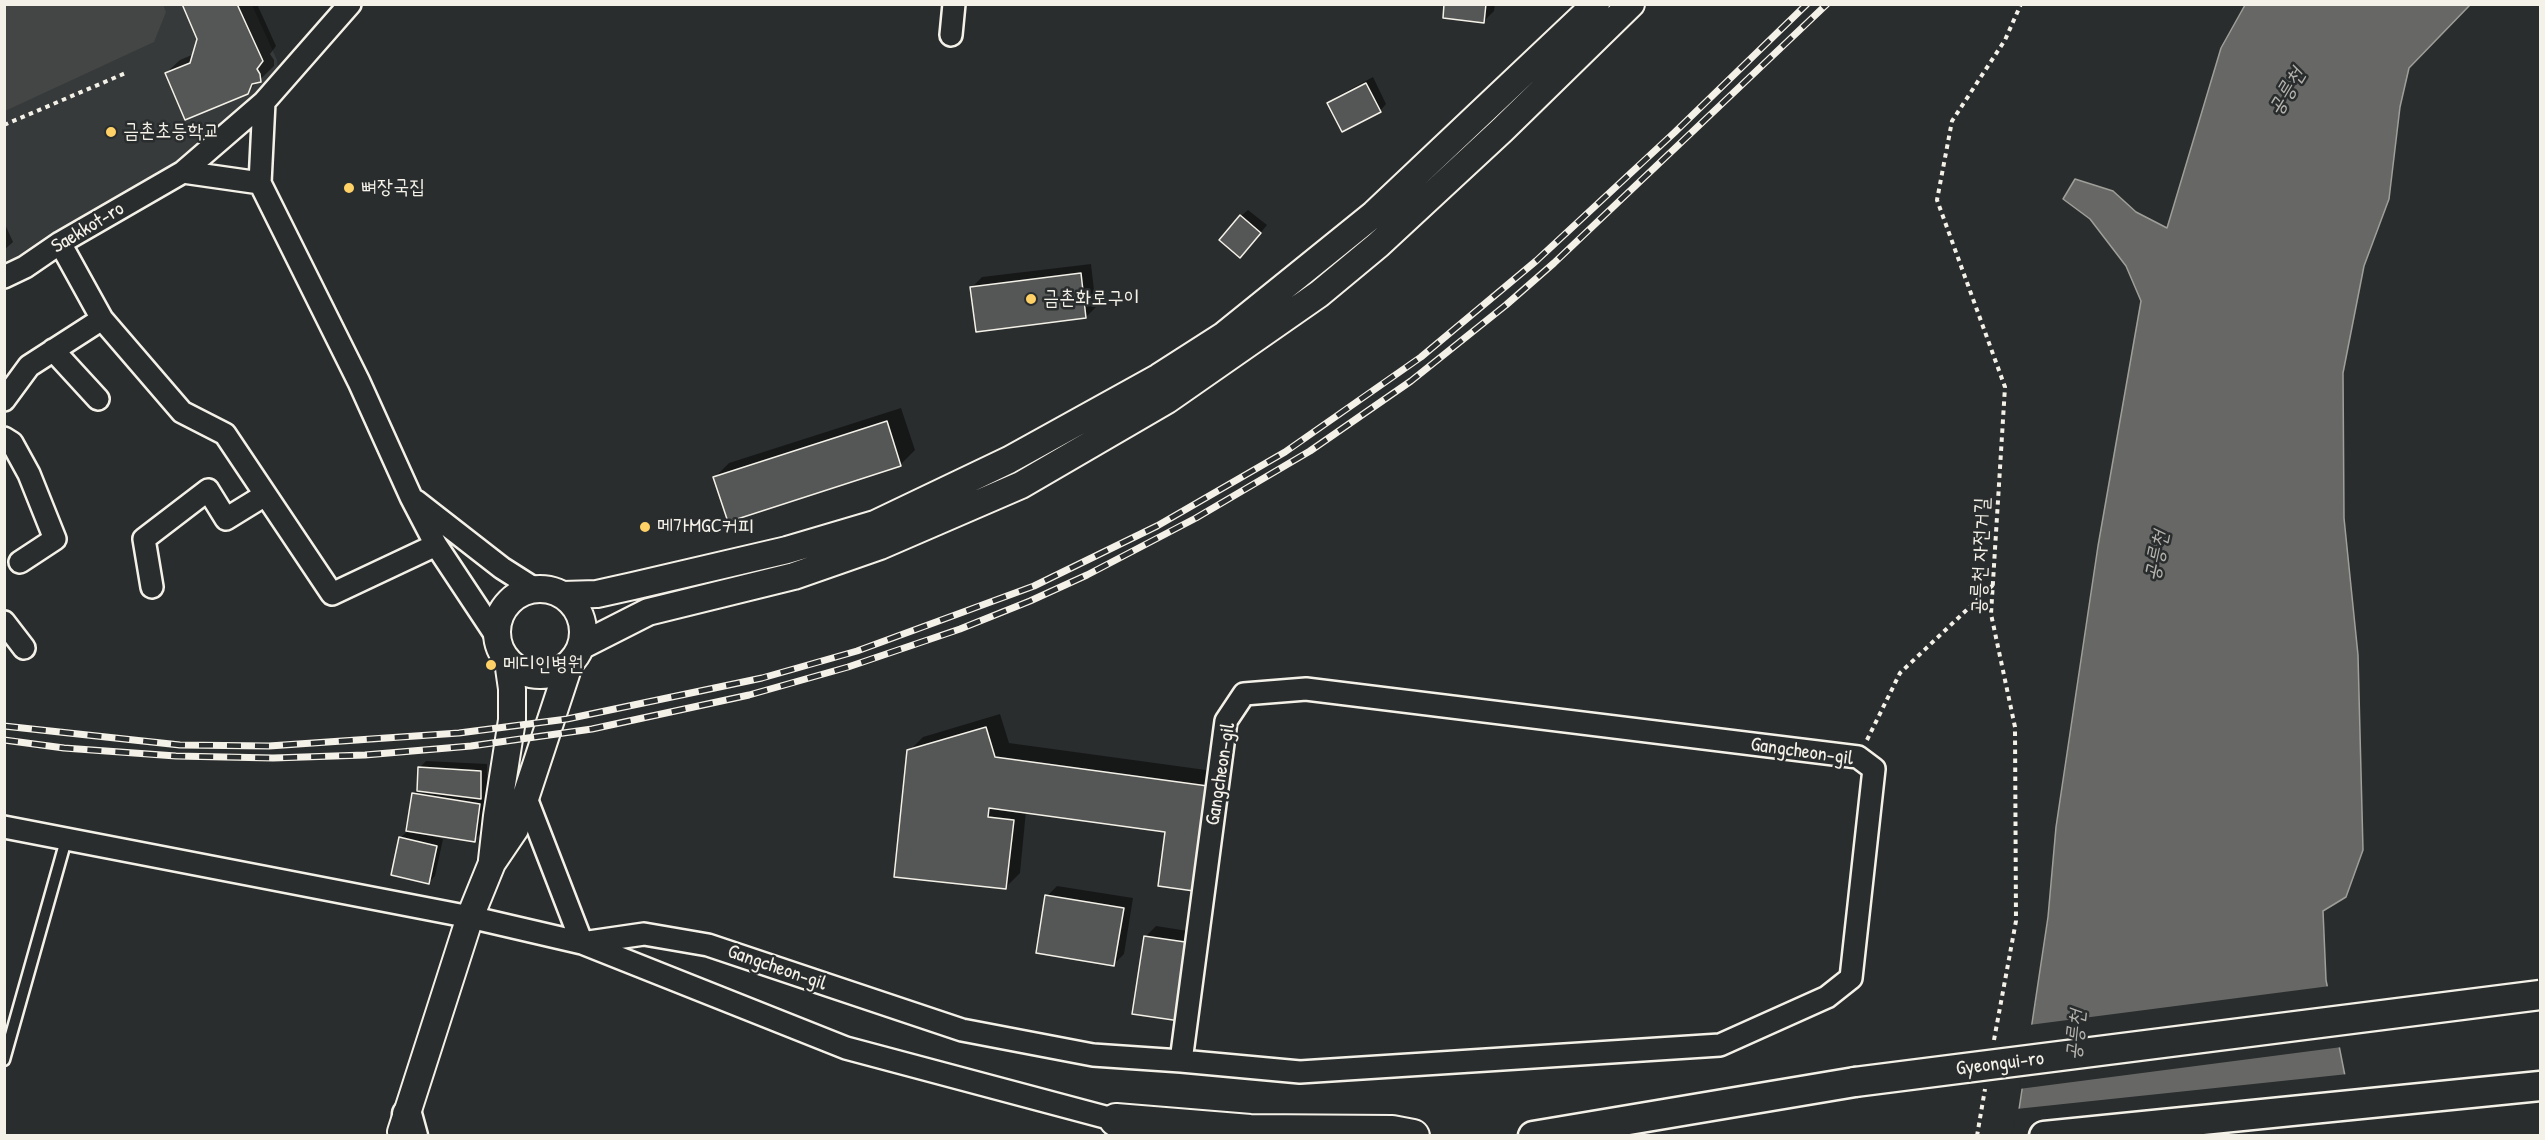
<!DOCTYPE html>
<html>
<head>
<meta charset="utf-8">
<style>
	body { margin:0 }
	#map { position:relative; width:2545px; height:1140px; overflow:hidden; background:#2a2d2e; font-family:"Patrick Hand",sans-serif }
	canvas { display:block }
	.frame { position:absolute; inset:0; border:6px solid #f4f1e8; pointer-events:none }
</style>
</head>
<body>
<div id="map">
<canvas width="2545" height="1140"></canvas>
<div class="frame"></div>
</div>
<script>
const c = document.querySelector('canvas').getContext('2d');
c.lineJoin = 'round';
function fillPath(path, color) { c.fillStyle = color; c.fill(path, 'evenodd'); }
const toPath = rows => new Path2D(rows.map(r => 'M' + r).join(''));
function stroke(path, color, width, dash) { c.strokeStyle = color; c.lineWidth = width; c.lineCap = dash ? 'butt' : 'round'; c.setLineDash(dash || []); c.stroke(path); }
function label(font, color, halo, rows, align = 'center') {
  c.font = font + ' "Patrick Hand","Poor Story",sans-serif'; c.lineWidth = 5; c.setLineDash([]); c.textBaseline = 'middle'; c.strokeStyle = halo; c.fillStyle = color; for (const [text, x, y, turn = 0] of rows) {
    c.save(); c.translate(x, y); c.rotate((+turn || 0) * Math.PI / 180); c.textAlign = isNaN(turn) ? turn : align; if (halo) c.strokeText(text, 0, 0); c.fillText(text, 0, 0); c.restore();
  }
}
fillPath(toPath([
	[5,5,252,5,277,60,278,71,255,100,179,165,5,264]
]), '#373a3a');
fillPath(toPath([
	[163,4,166,12,154,42,5,111,5,5]
]), '#444645');
const water = toPath([
	[2245,5,2470,5,2409,68,2400,107,2389,199,2364,266,2343,373,2344,518,2358,655,2363,850,2346,897,2323,911,2326,980,2346,1081,2015,1136,2048,917,2056,827,2098,546,2141,301,2126,266,2090,219,2063,199,2075,179,2113,191,2136,212,2167,228,2221,48,2245,5]
]);
fillPath(water, '#676866');
stroke(water, '#9f9f9a', 1.5);
fillPath(toPath([
	[2330,986,2342,1047,2019,1089,2029,1025],
	[2348,1074,2346,1136,2012,1136,2016,1109]
]), '#2a2d2e');
fillPath(toPath([
	[183,4,257,4,276,46,270,54,274,60,274,66,247,92,166,73,180,60,194,54,199,39],
	[1446,4,1495,4,1494,11,1484,21],
	[1373,77,1386,104,1380,111,1329,104,1336,97],
	[1248,210,1267,225,1247,249,1241,216],
	[4,222,13,242,4,250],
	[1091,264,1096,307,1086,317,972,287,982,277],
	[901,408,915,450,901,464,729,520,715,477,729,463],
	[1000,714,1009,743,1228,773,1166,831,1026,811,1020,873,1006,887,909,751,923,737],
	[426,761,487,764,487,790,485,793,490,794,485,830,474,840,422,832,422,834,443,839,435,876,429,882,400,838,408,831,413,794,418,789,419,768],
	[1057,886,1133,898,1124,954,1114,964,1047,896],
	[1156,926,1201,933,1190,1009,1145,937]
]), '#0007');
const building = toPath([
	[182,4,237,4,263,61,257,69,260,74,261,82,252,84,248,94,185,120,165,73,190,63,197,39,182,4],
	[1444,4,1486,4,1484,23,1443,18,1444,4],
	[1366,83,1381,112,1342,132,1327,103,1366,83],
	[1240,215,1261,233,1240,258,1219,240,1240,215],
	[1081,273,1086,318,976,332,970,287,1081,273],
	[887,421,901,466,728,522,713,477,887,421],
	[986,727,995,757,1215,787,1201,892,1158,886,1165,832,989,808,988,817,1014,820,1006,889,894,877,907,750,986,727],
	[418,767,481,771,481,799,417,791,418,767],
	[412,793,480,804,475,842,406,831,412,793],
	[399,837,437,846,429,884,391,875,399,837],
	[1045,895,1124,908,1114,966,1036,953,1045,895],
	[1144,936,1192,943,1180,1021,1132,1014,1144,936]
]);
fillPath(building, '#555756');
stroke(building, '#f4f1e8', 1.5);
const service = toPath([
	[4,1060,66,840]
]);
const minor = toPath([
	[951,35,954,4],
	[264,102,260,183,359,382,411,497,436,545,497,637],
	[183,172,260,183],
	[60,243,102,319,182,412,225,434,332,594,436,545],
	[4,277,25,267,60,243,183,172,264,102,350,4],
	[53,350,98,399],
	[4,400,29,366,102,319],
	[4,438,12,443,29,474,55,539,20,562],
	[416,501,502,568,535,589],
	[152,587,144,539,208,490,226,519,265,495],
	[4,622,24,648],
	[526,798,582,943,644,934,708,945,962,1030,1093,1055,1181,1061,1226,721,1244,694,1306,689,1858,757,1874,769,1851,978,1827,997,1720,1045,1300,1072,1181,1061],
	[4,827,470,917,582,943,846,1048,1116,1120]
]);
const tertiary = toPath([
	'497 632a43 43 0 1 1 86 0a43 43 0 1 1-86 0Z',
	[562,595,597,594,633,586,787,550,875,524,1009,460,1159,377,1223,336,1374,214,1596,4],
	[581,646,648,612,794,576,880,546,1021,485,1167,400,1319,294,1378,245,1502,130,1631,4],
	[492,860,497,816,512,720,512,689,508,661],
	[401,1132,470,917,492,863,515,829,569,665]
]);
const secondary = toPath([
	[407,1114,413,1136],
	[1533,1136,1855,1082],
	[2044,1136,2540,1086]
]);
const primary = toPath([
	[1116,1120,1250,1131,1392,1132,1413,1136]
]);
stroke(service, '#f4f1e8', 15);
stroke(minor, '#f4f1e8', 26);
stroke(tertiary, '#f4f1e8', 30);
stroke(secondary, '#f4f1e8', 33);
stroke(primary, '#f4f1e8', 36);
stroke(toPath([
	[4,125,128,72],
	[1867,740,1900,673,1993,585],
	[1994,1040,2016,921,2015,727,1991,614,2005,387,1937,200,1952,121,2005,40,2021,4],
	[1977,1136,1985,1089]
]), '#f4f1e8', 4, [4.5, 4.5]);
stroke(service, '#2a2d2e', 10);
stroke(minor, '#2a2d2e', 21);
stroke(tertiary, '#2a2d2e', 26);
stroke(secondary, '#2a2d2e', 28);
stroke(primary, '#2a2d2e', 32);
const rail = toPath([
	[4,726,180,745,269,746,459,733,567,719,762,678,857,651,1034,586,1157,526,1285,452,1421,357,1536,261,1675,132,1807,4],
	[4,740,64,748,176,756,273,758,365,755,471,746,592,729,749,695,848,667,960,629,1030,601,1087,575,1196,518,1310,451,1411,381,1506,305,1554,263,1827,4]
]);
stroke(rail, '#f4f1e8', 7);
stroke(rail, '#2a2d2e', 4.5, [14]);
const secondaryBridge = toPath([
	[1855,1082,2540,995]
]);
stroke(secondaryBridge, '#f4f1e8', 33, []);
stroke(secondaryBridge, '#2a2d2e', 28);
for (const [x, y, r, color] of [
	[111,132,6,"#ffd166"],
	[349,188,6,"#ffd166"],
	[1031,299,6,"#ffd166"],
	[645,527,6,"#ffd166"],
	[491,665,6,"#ffd166"]
]) { const dot = new Path2D(); dot.arc(x, y, r, 0, 2 * Math.PI); c.fillStyle = color; c.fill(dot); stroke(dot, '#2a2d2e', 2); }
label('20px', '#f4f1e8', '#2a2d2e', [
	["금촌초등학교",123,132],
	["뼈장국집",361,188],
	["금촌화로구이",1043,299],
	["메가MGC커피",657,527],
	["메디인병원",503,665]
], 'left');
label('20px', '#f4f1e8', '#2a2d2e', [
	["Saekkot-ro",88,228,-31],
	["공릉천 자전거길",1981,556,-88],
	["Gangcheon-gil",1802,752,8],
	["Gangcheon-gil",1221,774,-81],
	["Gangcheon-gil",777,968,19],
	["Gyeongui-ro",2000,1064,-7]
]);
label('italic 21px', '#b5b3ae', '#2a2d2e', [
	["공릉천",2287,92,-59],
	["공릉천",2157,556,-78],
	["공릉천",2076,1035,-84]
]);
</script>
</body>
</html>
